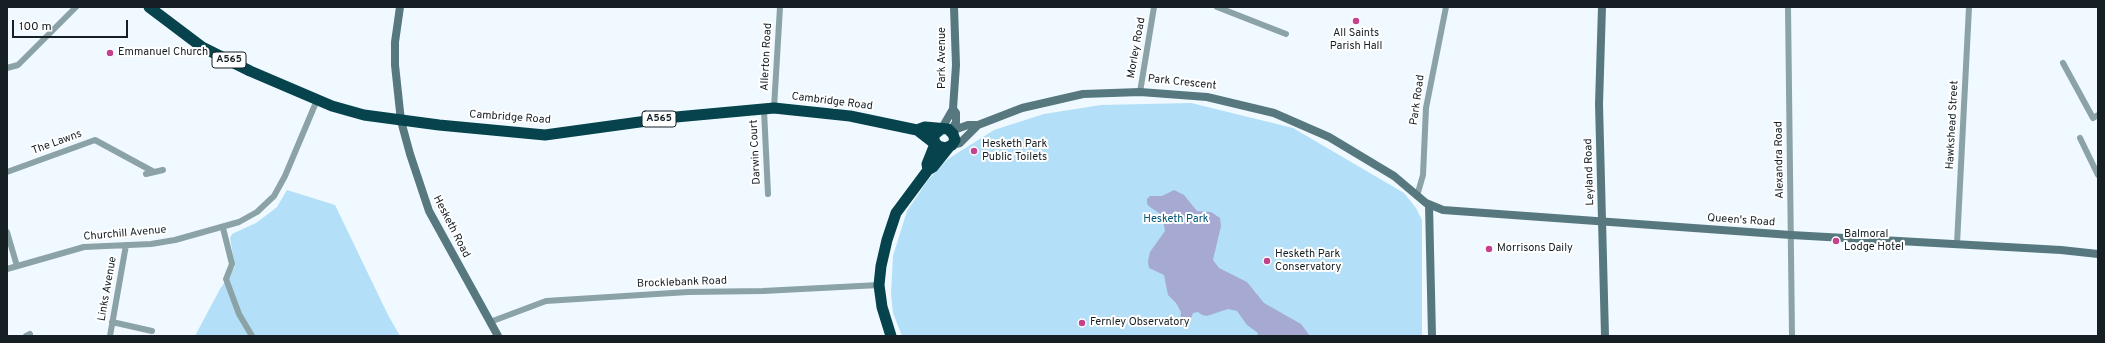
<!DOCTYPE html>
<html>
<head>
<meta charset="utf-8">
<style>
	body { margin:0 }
	#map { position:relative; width:2105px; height:343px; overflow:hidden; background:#eff9ff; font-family:Overpass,sans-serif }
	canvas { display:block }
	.frame { position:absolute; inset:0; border:8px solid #161f24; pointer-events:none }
	.scale { position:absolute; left:12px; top:20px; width:116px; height:18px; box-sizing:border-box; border:2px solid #161f24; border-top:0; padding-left:5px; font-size:12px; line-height:14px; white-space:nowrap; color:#161f24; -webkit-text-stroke:3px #fff; paint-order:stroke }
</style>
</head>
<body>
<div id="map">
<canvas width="2105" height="343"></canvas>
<div class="frame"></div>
<div class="scale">100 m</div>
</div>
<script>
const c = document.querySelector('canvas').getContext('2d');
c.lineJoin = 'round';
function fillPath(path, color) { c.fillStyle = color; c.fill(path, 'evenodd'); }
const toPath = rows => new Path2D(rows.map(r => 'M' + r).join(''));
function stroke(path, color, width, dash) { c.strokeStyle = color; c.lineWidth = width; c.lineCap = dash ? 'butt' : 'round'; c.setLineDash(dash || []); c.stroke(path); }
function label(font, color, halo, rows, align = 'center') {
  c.font = font + ' Overpass,sans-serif'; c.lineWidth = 4; c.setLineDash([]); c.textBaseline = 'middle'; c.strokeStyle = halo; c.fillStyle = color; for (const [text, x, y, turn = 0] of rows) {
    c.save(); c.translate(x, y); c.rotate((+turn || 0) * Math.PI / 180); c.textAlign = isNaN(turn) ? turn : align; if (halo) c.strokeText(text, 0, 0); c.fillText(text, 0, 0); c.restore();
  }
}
fillPath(toPath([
	[1191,103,1293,128,1404,193,1416,208,1422,220,1422,336,902,336,893,313,891,294,893,256,907,211,928,180,948,159,994,130,1044,114,1101,105],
	[287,190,335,205,388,315,400,336,195,336,220,289,235,267,230,238,232,234,256,223,268,214,277,207]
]), '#b3dff8');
fillPath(toPath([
	[1174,190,1184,195,1197,211,1211,212,1220,218,1221,226,1213,260,1219,268,1247,282,1264,303,1301,324,1310,336,1257,336,1258,333,1247,325,1237,311,1228,309,1207,316,1202,315,1198,312,1193,313,1188,326,1185,328,1180,324,1181,312,1176,303,1168,295,1164,275,1149,268,1148,261,1150,252,1165,231,1162,215,1150,207,1147,204,1147,199,1150,196,1162,196]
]), '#a6aad2');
stroke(toPath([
	[1217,7,1286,34],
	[1788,7,1792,336],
	[2063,63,2093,118,2098,115],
	[7,68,18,65,76,7],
	[1140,92,1154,7],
	[774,108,780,7],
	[764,110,768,194],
	[2080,138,2098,175],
	[7,172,95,140,154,172],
	[146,174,163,170],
	[1417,196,1423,175,1426,108,1446,7],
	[223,228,232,264,226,279,239,314,252,336],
	[7,232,17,266],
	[1957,244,1969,7],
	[7,269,84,247,151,244,175,240,239,222,257,212,274,196,285,176,317,100],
	[112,322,152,331],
	[490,322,546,301,688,292,763,291,879,285],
	[26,336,30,334],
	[110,336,126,245]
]), '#8ba2a6', 6);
stroke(toPath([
	[400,7,395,42,395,65,401,121,410,154,429,211,498,336],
	[1602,7,1599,104,1605,336],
	[942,128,953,109,956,65,954,7],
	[951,131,968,125,978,125,1022,108,1083,94,1140,92,1207,97,1274,113,1329,137,1394,176,1426,203,1443,210,1791,235,2061,250,2098,254],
	[951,131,956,122,956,113,953,109],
	[952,145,960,143,978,125],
	[1429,205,1432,336]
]), '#57787f', 8);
stroke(toPath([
	[149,7,202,47,250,71,332,106,364,115,439,125,545,135,676,117,774,108,850,116,917,130,935,144],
	[917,130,925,127,948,129,953,134,955,140,952,145,946,148,938,146,934,141,934,135,941,129],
	[928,170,927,164,935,144],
	[891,336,882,307,879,285,881,266,887,240,896,213,928,170,933,167,949,147]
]), '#06434c', 11);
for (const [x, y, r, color] of [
	[1356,21,4,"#c3428b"],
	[110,53,4,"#c3428b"],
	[974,151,4,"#c3428b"],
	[1836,241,4,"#c3428b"],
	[1489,249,4,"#c3428b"],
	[1267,261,4,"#c3428b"],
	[1082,323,4,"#c3428b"]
]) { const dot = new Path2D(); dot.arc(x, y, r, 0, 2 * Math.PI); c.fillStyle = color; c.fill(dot); stroke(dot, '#fff', 1.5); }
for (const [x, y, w] of [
	[229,60,34],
	[659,119,34]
]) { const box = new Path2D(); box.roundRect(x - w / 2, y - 8, w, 16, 3); c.fillStyle = '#fff'; c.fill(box); stroke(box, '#161f24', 1); }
label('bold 10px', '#161f24', null, [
	["A565",229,60],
	["A565",659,119]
]);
label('11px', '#161f24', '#fff', [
	["All Saints",1356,34,"center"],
	["Parish Hall",1356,47,"center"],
	["Emmanuel Church",118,53],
	["Hesketh Park",982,145],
	["Public Toilets",982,158],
	["Balmoral",1844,235],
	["Lodge Hotel",1844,248],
	["Morrisons Daily",1497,249],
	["Hesketh Park",1275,255],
	["Conservatory",1275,268],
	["Fernley Observatory",1090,323]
], 'left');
label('11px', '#161f24', '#fff', [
	["Morley Road",1137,48,-80],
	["Allerton Road",767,57,-87],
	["Park Avenue",943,58,-90],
	["Park Crescent",1182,83,6],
	["Park Road",1418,100,-82],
	["Cambridge Road",832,102,7],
	["Cambridge Road",510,118,4],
	["Hawkshead Street",1953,125,-87],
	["The Lawns",57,143,-20],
	["Darwin Court",756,152,-93],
	["Alexandra Road",1780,160,-91],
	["Leyland Road",1590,172,-92],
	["Queen's Road",1741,221,4],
	["Hesketh Road",451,227,63],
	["Churchill Avenue",125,234,-5],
	["Brocklebank Road",682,283,-2],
	["Links Avenue",108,289,-80]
]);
label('11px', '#015577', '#fff', [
	["Hesketh Park",1176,220]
]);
</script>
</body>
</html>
